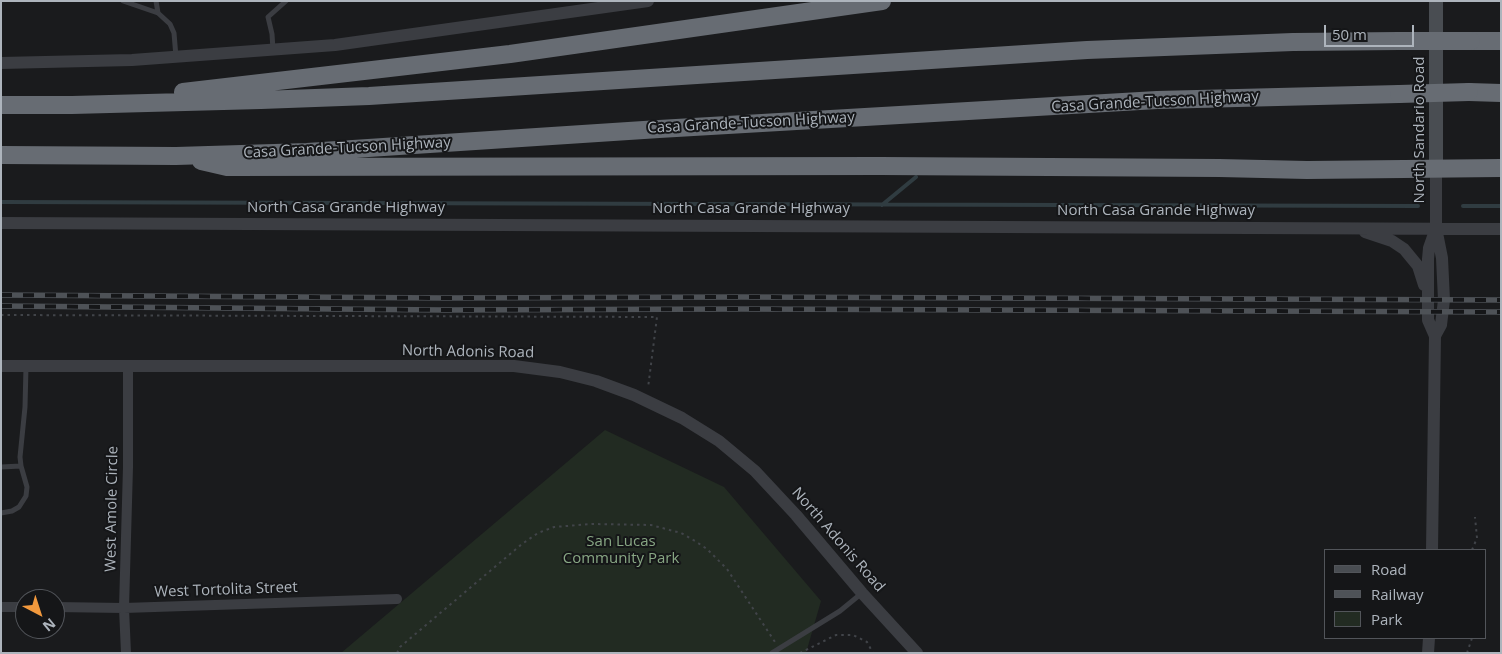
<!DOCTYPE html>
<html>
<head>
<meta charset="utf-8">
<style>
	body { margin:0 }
	#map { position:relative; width:1502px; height:654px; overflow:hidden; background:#1a1b1d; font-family:"Open Sans",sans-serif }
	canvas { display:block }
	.frame { position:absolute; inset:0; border:2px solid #adb4bc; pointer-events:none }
	.legend { position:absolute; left:1324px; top:549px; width:162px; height:90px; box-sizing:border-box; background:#151618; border:1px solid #52555a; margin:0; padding:6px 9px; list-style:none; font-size:15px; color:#adb4bc }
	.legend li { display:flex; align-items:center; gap:10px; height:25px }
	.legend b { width:25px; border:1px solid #52555a }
	.north { position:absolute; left:15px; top:589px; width:50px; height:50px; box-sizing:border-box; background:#151618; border:1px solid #52555a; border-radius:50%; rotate:140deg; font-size:14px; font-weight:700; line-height:20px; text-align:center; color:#adb4bc }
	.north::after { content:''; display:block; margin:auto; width:18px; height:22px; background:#f2993d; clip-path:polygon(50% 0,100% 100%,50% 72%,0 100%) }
	.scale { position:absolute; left:1324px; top:25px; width:90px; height:22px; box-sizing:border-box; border:2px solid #adb4bc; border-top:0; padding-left:6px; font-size:15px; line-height:18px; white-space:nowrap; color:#adb4bc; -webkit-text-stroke:4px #151618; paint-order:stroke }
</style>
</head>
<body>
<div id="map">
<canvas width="1502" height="654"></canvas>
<div class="frame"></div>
<ul class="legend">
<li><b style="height:6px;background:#494d52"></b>Road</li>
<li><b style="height:6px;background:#4e5257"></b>Railway</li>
<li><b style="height:14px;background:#222b22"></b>Park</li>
</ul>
<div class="north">N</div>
<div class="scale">50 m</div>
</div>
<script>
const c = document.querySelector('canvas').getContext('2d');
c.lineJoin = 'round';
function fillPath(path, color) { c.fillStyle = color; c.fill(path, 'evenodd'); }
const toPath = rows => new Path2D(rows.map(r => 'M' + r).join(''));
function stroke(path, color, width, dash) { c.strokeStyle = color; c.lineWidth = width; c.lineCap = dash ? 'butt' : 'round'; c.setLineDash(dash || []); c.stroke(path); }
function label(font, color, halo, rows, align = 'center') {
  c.font = font + ' "Open Sans",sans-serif'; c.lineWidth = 4; c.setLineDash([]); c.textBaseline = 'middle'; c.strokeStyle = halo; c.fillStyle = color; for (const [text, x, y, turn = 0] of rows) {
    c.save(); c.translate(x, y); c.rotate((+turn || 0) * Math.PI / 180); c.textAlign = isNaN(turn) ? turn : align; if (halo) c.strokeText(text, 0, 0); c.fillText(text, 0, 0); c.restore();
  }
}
fillPath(toPath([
	[605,430,724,487,821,601,806,653,341,653]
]), '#222b22');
stroke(toPath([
	[1,202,1418,206],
	[882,205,916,177],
	[1463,206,1501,206]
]), '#303c41', 4);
stroke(toPath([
	[1,315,657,317,648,388],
	[1472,550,1477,538,1475,517],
	[397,653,400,647,522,544,538,533,554,527,592,524,651,525,681,533,695,541,707,549,727,569,775,642],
	[800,653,836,635,853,635,867,642,873,653],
	[1467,653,1472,638]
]), '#414449', 2, [2.5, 4]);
stroke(toPath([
	[123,1,158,13,170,24,174,33,176,57],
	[156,1,158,13],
	[273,50,272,34,268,17,286,1],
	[1,467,21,466],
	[1,513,12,511,19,507,26,496,27,487,21,466,20,457,25,407,26,367],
	[772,653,840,611,862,593]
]), '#3b3d42', 5);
stroke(toPath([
	[1,607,25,607],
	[55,607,124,608,397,599],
	[126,653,124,608,128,467,128,366]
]), '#3b3d42', 10);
stroke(toPath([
	[1,63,132,60,335,45,648,1],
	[1,223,1501,229],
	[1365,232,1392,241,1404,249,1418,266,1424,285],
	[1435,336,1441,325,1444,300,1442,258,1436,228,1436,169],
	[1,366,514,366,560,372,596,381,634,395,682,418,719,441,755,471,796,515,862,593,917,653],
	[1432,550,1435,336,1428,320,1428,259,1429,248,1436,228],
	[1428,653,1429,638]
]), '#3b3d42', 12);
stroke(toPath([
	[1436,1,1436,169]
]), '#494d52', 14);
stroke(toPath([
	[1471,41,1501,41],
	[183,92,510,54,882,1],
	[1469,92,1501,93],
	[1,105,72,105,261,100,369,96,1087,50,1293,42,1399,41],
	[1,155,176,156,307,152,659,129,1157,100,1399,94],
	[201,161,227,167,880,166,1219,168,1307,170,1501,168]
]), '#676c73', 18);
const rail = toPath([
	[1,295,444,298,741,297,1501,300],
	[1,306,444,310,741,309,1501,312]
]);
stroke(rail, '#4e5257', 5.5);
stroke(rail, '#151618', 4, [11]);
stroke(toPath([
	[1399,41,1471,41],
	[1399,94,1469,92]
]), '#676c73', 18);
label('15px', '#adb4bc', '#151618', [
	["Casa Grande-Tucson Highway",1155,102,-3],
	["Casa Grande-Tucson Highway",751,123,-3],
	["North Sandario Road",1420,130,-90],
	["Casa Grande-Tucson Highway",347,148,-3],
	["North Casa Grande Highway",346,208],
	["North Casa Grande Highway",751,209],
	["North Casa Grande Highway",1156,211],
	["North Adonis Road",468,352,1],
	["West Amole Circle",112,509,-89],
	["North Adonis Road",838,540,49],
	["West Tortolita Street",226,590,-2]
]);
label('15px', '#88a784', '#151618', [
	["San Lucas",621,542],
	["Community Park",621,559]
]);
</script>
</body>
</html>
